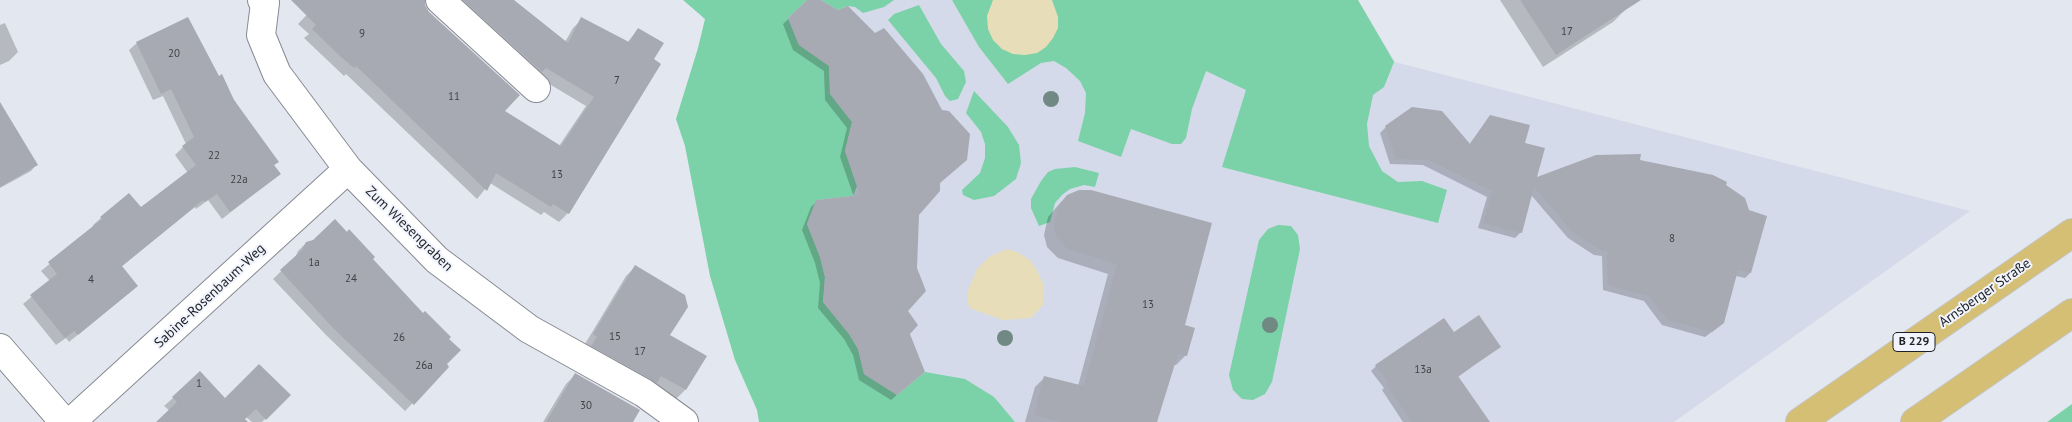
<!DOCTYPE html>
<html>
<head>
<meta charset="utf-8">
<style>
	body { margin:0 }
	canvas { display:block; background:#e3e7ef }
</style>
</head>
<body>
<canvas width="2072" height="422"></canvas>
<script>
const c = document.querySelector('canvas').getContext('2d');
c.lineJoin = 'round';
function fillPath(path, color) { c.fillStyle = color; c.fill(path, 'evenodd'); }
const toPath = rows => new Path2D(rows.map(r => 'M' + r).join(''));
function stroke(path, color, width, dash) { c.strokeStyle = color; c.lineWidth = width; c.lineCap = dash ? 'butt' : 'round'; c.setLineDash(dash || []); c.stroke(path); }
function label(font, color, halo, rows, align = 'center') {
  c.font = font + ' "PT Sans",sans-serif'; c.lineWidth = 4; c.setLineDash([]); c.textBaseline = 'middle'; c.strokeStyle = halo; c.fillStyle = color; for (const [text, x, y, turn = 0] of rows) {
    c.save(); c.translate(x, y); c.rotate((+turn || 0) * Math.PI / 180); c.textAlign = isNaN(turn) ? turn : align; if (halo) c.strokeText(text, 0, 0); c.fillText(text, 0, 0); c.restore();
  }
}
fillPath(toPath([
	[705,0,1358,0,1395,62,1970,211,1674,422,815,422]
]), '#d4dae9');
fillPath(toPath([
	[683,0,807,0,788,18,799,45,829,66,830,94,852,122,845,151,857,186,853,196,817,200,807,224,820,257,825,277,823,302,849,334,858,349,864,374,897,395,925,372,965,379,994,397,1015,422,759,422,757,410,735,360,710,276,685,146,676,119,698,48,705,19],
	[821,0,894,0,884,7,863,13,855,7,848,6,838,10],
	[952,0,1358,0,1394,62,1384,87,1373,95,1367,124,1369,146,1382,171,1398,182,1422,181,1447,190,1438,223,1222,167,1246,90,1206,71,1192,109,1186,138,1181,144,1172,144,1131,129,1121,157,1078,141,1085,113,1086,93,1080,81,1066,68,1054,61,1041,63,1008,84,979,47],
	[919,5,941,44,964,71,966,82,958,99,950,101,945,96,936,78,888,20,894,14],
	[974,91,1008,127,1019,145,1021,163,1016,179,994,196,974,200,963,195,962,190,980,173,985,158,985,144,981,132,966,113],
	[1075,167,1099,173,1095,187,1084,185,1070,189,1062,195,1055,203,1050,222,1039,226,1031,208,1031,199,1041,181,1048,172,1055,169],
	[1278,225,1291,226,1298,235,1300,249,1272,382,1265,394,1253,400,1242,399,1233,390,1229,375,1259,240,1268,229],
	[2072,404,2072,422,2047,422]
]), '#7bd2a8');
fillPath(toPath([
	[993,0,1052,0,1058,17,1058,28,1053,38,1046,47,1037,53,1025,55,1013,54,1002,49,993,40,988,29,987,16],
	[1007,249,1017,252,1030,260,1037,271,1044,286,1043,305,1031,318,1003,320,969,308,967,293,977,269,989,257]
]), '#e7deb9');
fillPath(toPath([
	[321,0,424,0,424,6,503,111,559,146,586,106,536,76,445,0,508,0,565,42,573,28,582,19,627,43,638,29,568,213,559,222,544,212,541,215,490,183,477,199,346,74,344,76,304,38,309,34,298,24],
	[809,0,818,0,939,184,917,214,907,311,909,334,918,377,891,400,859,380,853,355,844,339,818,308,820,283,815,263,802,230,811,207,817,201,854,197,840,157,847,128,825,100,824,71,793,50,783,24],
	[1500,0,1616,0,1625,10,1613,22,1543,67],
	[5,23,18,52,9,61,0,65,0,25],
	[137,43,218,77,277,162,273,166,271,181,222,219,208,200,196,209,195,207,121,267,137,286,69,342,66,338,56,345,23,304,50,281,41,271,94,227,93,225,101,218,140,208,188,173,175,155,186,144,163,96,153,100,129,50],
	[0,104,36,165,31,171,0,188],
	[1490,116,1524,144,1535,179,1639,161,1725,185,1750,273,1745,278,1736,276,1717,328,1705,337,1662,325,1644,301,1603,290,1602,256,1594,255,1568,238,1531,195,1521,232,1515,238,1478,228,1487,197,1423,165,1390,164,1380,133,1386,127,1469,145],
	[1074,193,1183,326,1186,355,1176,365,1173,365,1156,422,1025,422,1035,387,1045,377,1078,386,1108,274,1058,258,1047,247,1044,235,1048,217,1061,202],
	[306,243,371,259,447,339,446,364,448,367,405,411,326,335,273,279,295,258,298,251],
	[635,267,669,336,705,356,685,390,676,399,652,386,583,356,589,346,585,344,626,276],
	[1453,333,1499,347,1458,377,1476,422,1403,422,1382,390,1384,388,1371,371,1376,366],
	[576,374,632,422,543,422,566,384],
	[289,395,262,422,252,422,246,417,241,422,158,422,170,411,164,406,173,398,225,400]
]), '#0003');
fillPath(toPath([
	[291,0,425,0,425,5,429,12,520,95,505,111,561,146,594,97,546,68,542,72,463,0,514,0,568,43,581,17,629,42,638,28,664,43,654,59,661,64,569,214,553,204,551,207,496,173,487,191,356,66,354,68,341,57,312,29,316,25],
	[807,0,821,0,838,10,848,6,875,33,884,28,923,74,942,110,949,111,970,134,967,160,940,183,940,191,919,215,917,268,926,291,908,311,918,325,910,334,925,372,897,395,864,374,858,349,849,334,823,302,825,277,820,257,807,224,816,200,860,195,845,151,852,122,830,94,829,66,799,45,788,18],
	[1520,0,1641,0,1556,55],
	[188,17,219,76,222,74,234,100,279,162,274,165,281,174,230,212,217,194,205,202,203,200,122,266,138,286,78,335,74,331,65,338,30,295,57,274,48,262,102,219,100,217,129,193,141,207,196,165,182,146,194,137,171,89,161,94,136,42],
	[0,102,38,165,0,187],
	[1412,107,1442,111,1470,144,1490,115,1530,125,1525,143,1545,148,1537,177,1596,155,1641,154,1640,160,1713,175,1727,182,1726,185,1745,198,1749,210,1767,216,1751,273,1738,270,1724,323,1712,332,1668,320,1649,296,1608,285,1607,251,1600,250,1574,233,1534,187,1522,233,1483,223,1492,191,1429,160,1396,159,1385,126],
	[1079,190,1091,190,1212,223,1185,325,1195,328,1187,356,1178,354,1157,422,1061,422,1034,415,1044,376,1084,386,1117,264,1068,249,1056,237,1054,224,1058,206,1067,195],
	[335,219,347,232,349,229,375,257,373,259,423,313,425,311,451,337,449,339,461,350,447,364,449,367,414,405,333,328,280,270,302,250,306,242,313,240],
	[635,265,685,295,688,307,670,335,707,356,686,390,661,376,657,383,591,346,597,337,593,334],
	[1479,315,1501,347,1458,376,1490,422,1412,422,1386,384,1389,382,1375,365,1444,318,1454,332],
	[259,364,291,395,266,420,256,409,245,419,248,422,156,422,177,402,172,397,200,371,225,398],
	[575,373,640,410,633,422,546,422]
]), '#a7aab2');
const minor = toPath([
	[262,0,265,3,261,35,277,74,348,169,437,260,529,329,644,393,684,422],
	[440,0,536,88],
	[0,348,64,422],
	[71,422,348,169]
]);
const primary = toPath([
	[1800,422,2072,233],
	[1915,422,2072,313]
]);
stroke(minor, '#878a92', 30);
stroke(primary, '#c4c5c6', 30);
stroke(minor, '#fff', 28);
stroke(primary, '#d4bf74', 28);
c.fillStyle = '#718983';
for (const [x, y] of [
	[1051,99],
	[1270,325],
	[1005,338]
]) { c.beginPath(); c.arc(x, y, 8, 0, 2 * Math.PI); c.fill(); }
label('11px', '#404247', null, [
	["17",1567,32],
	["9",362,34],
	["20",174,54],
	["7",617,81],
	["11",454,97],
	["22",214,156],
	["13",557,175],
	["22a",239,180],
	["8",1672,239],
	["1a",314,263],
	["24",351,279],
	["4",91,280],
	["13",1148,305],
	["15",615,337],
	["26",399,338],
	["17",640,352],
	["26a",424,366],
	["13a",1423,370],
	["1",199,384],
	["30",586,406]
]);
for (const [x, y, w] of [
	[1914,342,42]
]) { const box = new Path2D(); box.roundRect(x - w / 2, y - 9.5, w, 19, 4); c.fillStyle = '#f1f4fd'; c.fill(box); stroke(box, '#1e2023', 1); }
label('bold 12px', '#1e2023', null, [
	["B 229",1914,342]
]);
label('14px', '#1e2023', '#f1f4fd', [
	["Zum Wiesengraben",409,229,44],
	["Arnsberger Straße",1985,293,-35],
	["Sabine-Rosenbaum-Weg",210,296,-43]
]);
</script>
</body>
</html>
